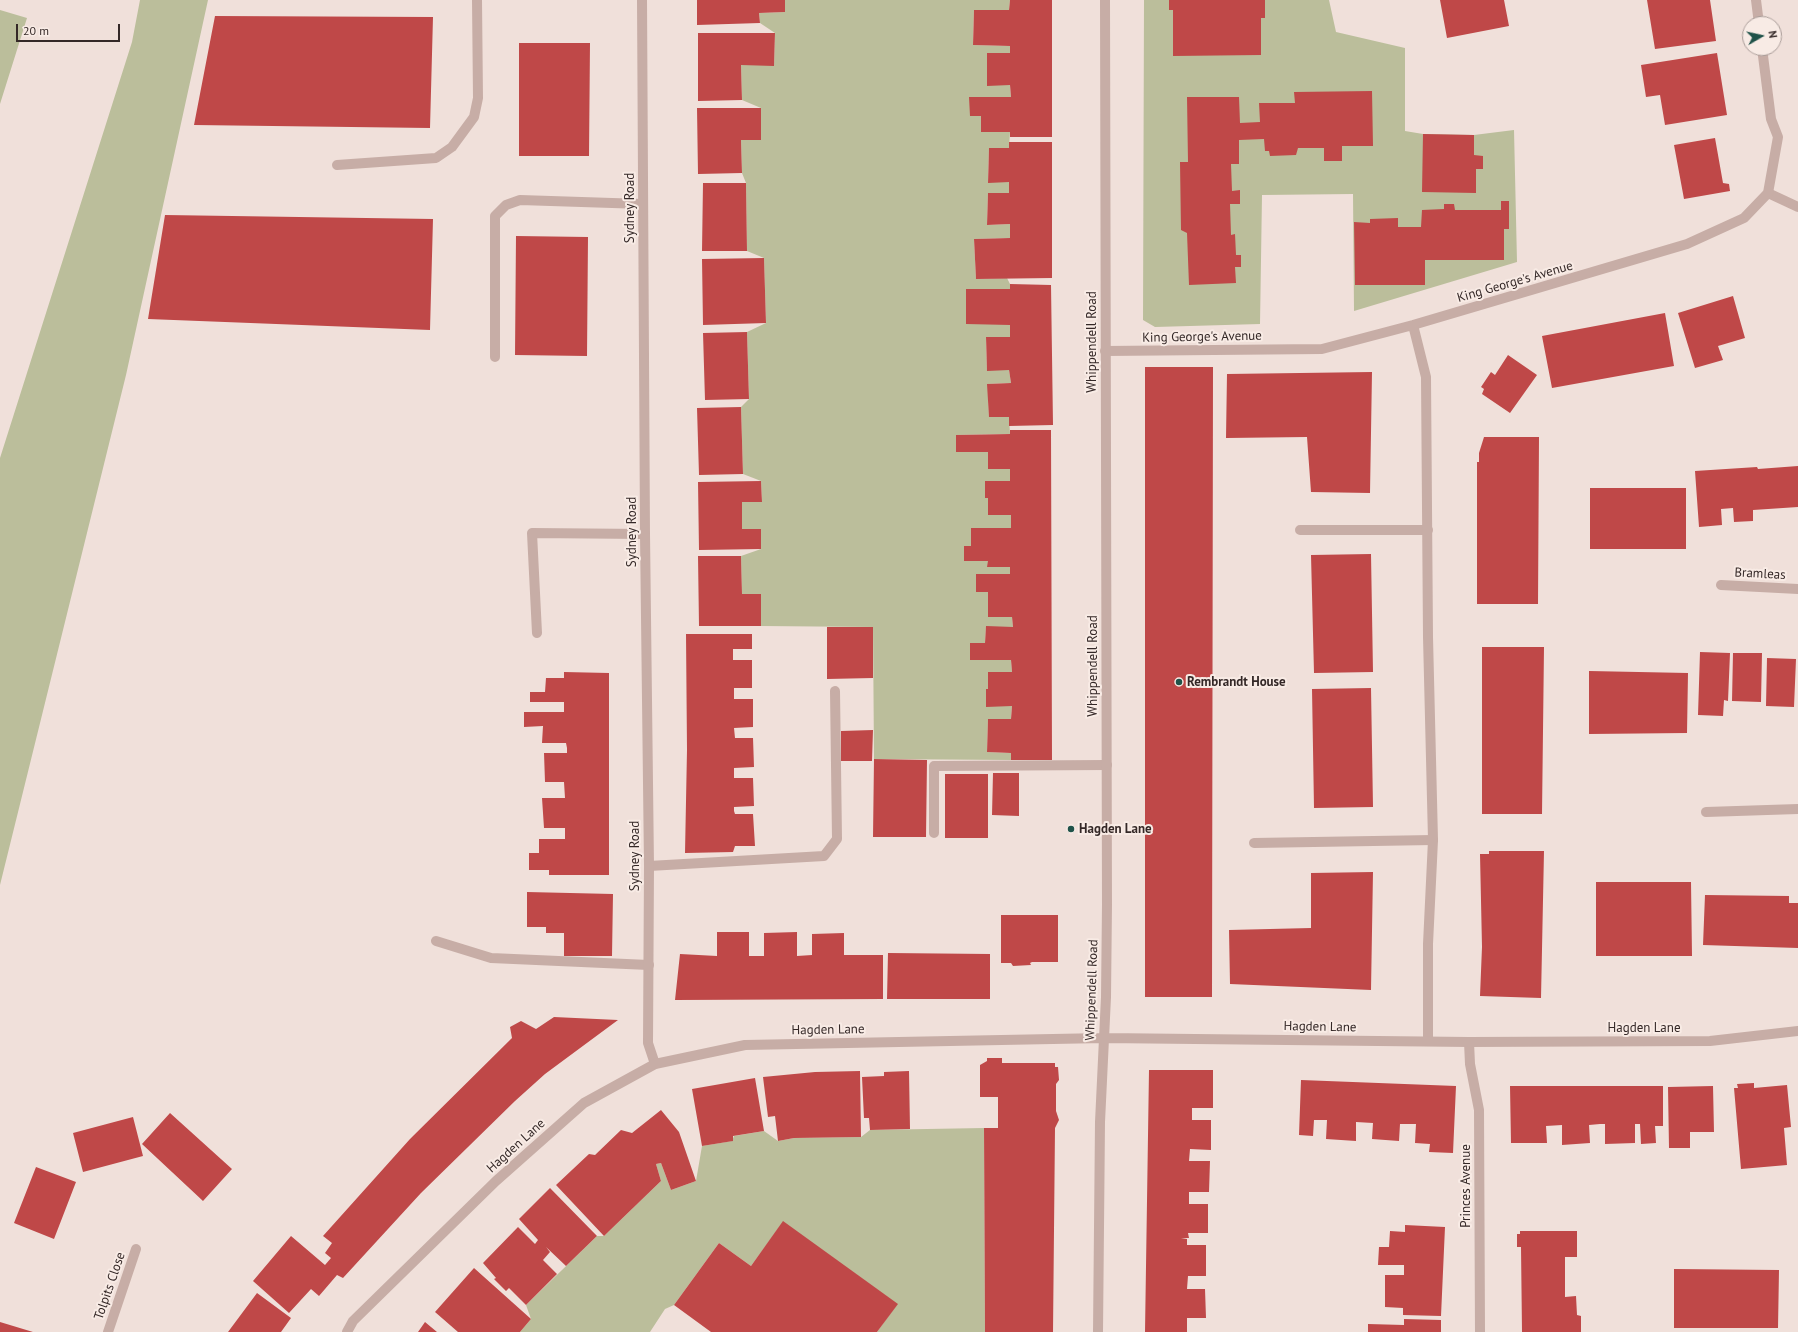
<!DOCTYPE html>
<html>
<head>
<meta charset="utf-8">
<style>
	body { margin:0 }
	#map { position:relative; width:1798px; height:1332px; overflow:hidden; background:#f0e0da; font-family:"PT Sans",sans-serif }
	canvas { display:block }
	.north { position:absolute; left:1742px; top:16px; width:40px; height:40px; box-sizing:border-box; background:#f8ebe5; border:1px solid #aa9d99; border-radius:50%; rotate:81deg; font-size:11px; font-weight:700; line-height:16px; text-align:center; color:#342827 }
	.north::after { content:''; display:block; margin:auto; width:14px; height:18px; background:#1f5249; clip-path:polygon(50% 0,100% 100%,50% 72%,0 100%) }
	.scale { position:absolute; left:16px; top:24px; width:104px; height:18px; box-sizing:border-box; border:2px solid #342827; border-top:0; padding-left:5px; font-size:12px; line-height:14px; white-space:nowrap; color:#342827; -webkit-text-stroke:3px #f8ebe5; paint-order:stroke }
</style>
</head>
<body>
<div id="map">
<canvas width="1798" height="1332"></canvas>
<div class="north">N</div>
<div class="scale">20 m</div>
</div>
<script>
const c = document.querySelector('canvas').getContext('2d');
c.lineJoin = 'round';
function fillPath(path, color) { c.fillStyle = color; c.fill(path, 'evenodd'); }
const toPath = rows => new Path2D(rows.map(r => 'M' + r).join(''));
function stroke(path, color, width, dash) { c.strokeStyle = color; c.lineWidth = width; c.lineCap = dash ? 'butt' : 'round'; c.setLineDash(dash || []); c.stroke(path); }
function label(font, color, halo, rows, align = 'center') {
  c.font = font + ' "PT Sans",sans-serif'; c.lineWidth = 4; c.setLineDash([]); c.textBaseline = 'middle'; c.strokeStyle = halo; c.fillStyle = color; for (const [text, x, y, turn = 0] of rows) {
    c.save(); c.translate(x, y); c.rotate((+turn || 0) * Math.PI / 180); c.textAlign = isNaN(turn) ? turn : align; if (halo) c.strokeText(text, 0, 0); c.fillText(text, 0, 0); c.restore();
  }
}
fillPath(toPath([
	[140,0,208,0,126,375,0,885,0,458,132,42],
	[785,0,1010,0,1009,10,974,10,973,45,1010,46,1010,53,987,53,987,85,1010,85,1011,97,970,98,970,116,981,116,982,132,1010,132,1009,148,989,149,988,182,1009,182,1009,193,988,193,987,225,1010,224,1010,238,974,239,976,279,1007,278,1010,284,1010,337,986,337,987,370,1009,370,1011,383,988,384,989,417,1009,417,1010,434,957,435,956,451,988,452,1010,469,1010,481,985,498,988,498,988,515,1011,515,1011,528,971,528,971,546,964,546,964,561,988,561,988,567,1010,567,1010,574,988,592,1012,617,1013,627,986,627,985,643,970,643,970,660,1011,660,1012,672,988,672,988,689,986,689,986,706,1012,706,1011,719,988,719,987,752,1011,753,1011,760,874,759,873,627,761,626,761,594,742,594,741,556,761,549,761,529,742,529,742,502,762,502,761,481,743,474,741,407,749,399,747,332,766,323,764,258,747,251,746,183,742,173,741,140,761,108,742,100,741,65,774,65,775,33,760,23,759,13,785,12],
	[1144,0,1329,0,1336,32,1405,48,1405,131,1423,134,1474,135,1514,130,1517,262,1354,311,1353,194,1262,195,1260,324,1155,327,1143,320],
	[0,10,27,18,0,104],
	[984,1128,985,1332,877,1332,897,1304,783,1222,751,1266,719,1243,674,1305,665,1309,650,1332,520,1332,531,1319,526,1305,597,1236,604,1236,661,1181,656,1164,661,1163,671,1190,696,1181,702,1146,732,1141,734,1136,764,1131,778,1141,794,1138,861,1137,870,1130]
]), '#bbbe9b');
fillPath(toPath([
	[697,0,785,0,785,12,759,13,760,23,697,25],
	[1010,0,1052,0,1052,137,1010,137,1010,132,981,132,981,116,970,116,969,97,1011,97,1010,85,987,86,987,53,1010,53,1010,46,973,45,974,10,1009,10],
	[1169,0,1265,0,1265,18,1261,18,1261,55,1173,56,1173,10,1169,10],
	[1440,0,1504,0,1509,26,1447,38],
	[1647,0,1710,0,1716,41,1655,49],
	[215,16,433,17,430,128,194,125],
	[698,33,775,33,774,66,741,65,742,100,698,101],
	[519,43,590,43,589,156,519,156],
	[1717,53,1727,115,1665,125,1660,95,1646,97,1641,65],
	[1372,91,1373,146,1342,146,1342,161,1324,161,1324,148,1298,148,1296,155,1270,156,1269,151,1265,151,1264,139,1239,140,1239,164,1231,164,1232,191,1240,190,1240,204,1230,204,1231,235,1235,234,1236,255,1241,255,1241,267,1235,267,1236,283,1189,285,1187,233,1181,230,1180,162,1188,162,1187,97,1239,97,1240,123,1260,122,1259,103,1295,103,1294,92],
	[697,108,761,108,761,140,741,140,742,173,698,174],
	[1423,134,1474,135,1474,155,1483,156,1483,169,1476,169,1476,193,1422,192],
	[1715,138,1723,183,1729,184,1730,191,1684,199,1674,145],
	[1009,142,1052,142,1052,278,976,279,974,239,1010,238,1010,224,987,225,988,193,1009,193,1009,182,988,183,989,148,1009,148],
	[703,183,746,183,747,251,702,251],
	[1501,201,1509,201,1509,229,1504,229,1504,260,1425,260,1425,285,1355,285,1354,222,1370,223,1370,219,1398,218,1398,227,1421,227,1422,210,1444,209,1444,204,1454,204,1455,210,1501,210],
	[165,215,433,219,430,330,148,319],
	[516,236,588,237,587,356,515,355],
	[764,258,766,323,703,325,702,259],
	[1010,284,1051,285,1053,425,1009,426,1009,417,989,417,987,384,1011,383,1009,370,987,371,986,337,1010,337,1010,325,966,324,966,289,1010,289],
	[1733,296,1745,338,1718,346,1723,360,1695,368,1678,313],
	[1665,313,1674,366,1552,388,1542,336],
	[747,332,749,399,705,400,703,333],
	[1508,355,1537,375,1510,413,1482,394,1484,389,1481,387,1491,372,1495,375],
	[1145,367,1213,367,1212,997,1145,997],
	[1372,372,1370,493,1311,492,1307,437,1226,438,1227,374],
	[741,407,743,474,699,475,697,408],
	[1010,430,1051,430,1052,760,1011,760,1011,753,987,752,988,719,1011,719,1012,706,986,707,986,689,988,689,988,672,1012,672,1011,660,970,660,970,643,985,643,986,626,1013,627,1012,617,988,617,988,592,976,592,976,574,1010,574,1010,567,987,567,988,561,964,561,964,546,971,546,971,528,1011,528,1011,515,988,515,988,498,985,498,985,481,1010,481,1010,469,988,469,988,452,956,452,956,435,1010,434],
	[1484,437,1539,437,1538,604,1477,604,1477,462,1479,462,1479,453],
	[1798,466,1798,507,1753,510,1753,521,1734,522,1733,508,1721,509,1722,525,1699,527,1695,471,1757,467,1758,469],
	[761,481,762,502,742,502,742,529,761,529,761,549,699,550,698,482],
	[1590,488,1686,488,1686,549,1590,549],
	[1371,554,1373,672,1314,673,1311,555],
	[698,556,741,556,742,594,761,594,761,626,699,626],
	[827,627,873,627,873,678,827,679],
	[686,634,752,634,752,649,733,649,733,660,752,660,752,688,734,688,734,699,753,699,753,727,734,728,735,738,753,738,754,767,734,768,734,778,753,778,754,806,734,807,734,811,735,814,753,814,755,846,735,846,733,852,685,853,687,750],
	[1482,647,1544,647,1542,814,1482,814],
	[1700,652,1730,653,1728,701,1724,700,1723,716,1698,715],
	[1733,653,1762,653,1761,702,1732,701],
	[1767,658,1796,659,1794,707,1766,706],
	[1589,671,1688,673,1687,733,1589,734],
	[564,672,609,673,609,875,549,875,549,870,529,870,529,853,539,853,539,839,565,839,565,828,544,828,542,798,565,798,564,782,545,782,544,753,567,753,567,748,566,743,542,743,543,726,524,727,524,712,564,712,564,702,530,702,530,692,545,692,546,678,564,678],
	[1371,688,1373,807,1314,808,1312,689],
	[873,730,872,761,841,761,841,731],
	[874,759,927,760,926,837,873,837],
	[993,773,1019,773,1019,816,992,815],
	[945,774,988,774,988,838,945,838],
	[1489,851,1544,851,1541,998,1480,996,1482,947,1480,854,1489,854],
	[1373,872,1371,990,1230,984,1229,930,1311,928,1311,873],
	[1596,882,1691,882,1692,956,1596,956],
	[527,892,613,894,612,956,564,956,564,933,546,933,546,927,527,927],
	[1705,895,1789,896,1789,903,1798,903,1798,948,1703,945],
	[1001,915,1058,915,1058,962,1032,962,1030,963,1031,965,1013,966,1011,963,1001,963],
	[717,932,749,932,749,956,764,956,764,933,797,932,797,956,812,955,812,934,844,933,844,955,883,955,883,999,675,1000,680,954,717,956],
	[888,953,990,954,990,999,887,999],
	[554,1017,618,1020,545,1074,515,1101,421,1193,343,1278,337,1275,319,1296,311,1289,289,1313,253,1281,291,1236,325,1265,331,1258,325,1253,332,1243,323,1236,410,1139,512,1038,510,1027,521,1021,536,1029],
	[987,1058,1002,1058,1002,1063,1055,1063,1055,1067,1058,1067,1059,1080,1056,1084,1056,1111,1059,1120,1055,1128,1053,1332,985,1332,984,1128,998,1128,998,1097,980,1097,980,1065,987,1061],
	[1149,1070,1213,1070,1213,1108,1192,1108,1192,1120,1211,1120,1211,1150,1190,1149,1189,1161,1210,1161,1209,1192,1189,1192,1189,1204,1208,1204,1208,1233,1188,1233,1189,1238,1181,1238,1187,1239,1187,1245,1206,1245,1206,1276,1188,1276,1187,1289,1205,1289,1206,1318,1187,1318,1187,1332,1145,1332],
	[860,1071,861,1137,794,1138,778,1141,775,1116,768,1117,763,1077,815,1072],
	[909,1071,910,1129,870,1130,869,1118,864,1118,862,1077,884,1076,884,1072],
	[755,1078,764,1131,733,1136,733,1141,702,1146,692,1089],
	[1301,1080,1456,1086,1453,1153,1429,1152,1430,1144,1415,1143,1416,1124,1400,1124,1399,1141,1372,1139,1373,1123,1356,1122,1356,1141,1326,1139,1327,1120,1314,1120,1313,1136,1299,1135],
	[1754,1083,1754,1088,1787,1085,1791,1127,1784,1128,1787,1165,1741,1169,1734,1088,1738,1088,1737,1084],
	[1510,1086,1663,1086,1663,1126,1655,1126,1656,1143,1641,1144,1640,1124,1635,1124,1635,1143,1605,1144,1605,1124,1600,1124,1589,1125,1590,1143,1562,1145,1562,1125,1546,1126,1547,1143,1511,1143],
	[1713,1086,1714,1132,1690,1132,1690,1148,1669,1148,1668,1087],
	[661,1110,679,1132,696,1181,671,1190,661,1163,656,1164,661,1181,604,1236,556,1185,589,1154,595,1155,621,1130,632,1133],
	[170,1113,232,1169,203,1201,142,1144],
	[133,1117,143,1156,83,1172,73,1133],
	[36,1167,76,1182,54,1239,14,1223],
	[550,1188,597,1236,566,1266,546,1247,550,1252,543,1260,557,1274,526,1305,509,1288,506,1291,494,1279,496,1278,483,1263,518,1227,535,1244,538,1240,519,1219],
	[783,1221,898,1304,877,1332,711,1332,674,1305,719,1243,751,1266],
	[1405,1225,1445,1227,1441,1316,1403,1315,1403,1308,1385,1307,1385,1275,1404,1275,1404,1265,1378,1265,1379,1247,1389,1247,1390,1231,1405,1232],
	[1520,1231,1577,1231,1577,1257,1565,1257,1565,1297,1576,1296,1577,1315,1581,1316,1581,1332,1522,1332,1521,1247,1517,1247,1517,1234,1520,1234],
	[474,1268,531,1319,520,1332,458,1332,435,1312],
	[1674,1269,1779,1270,1778,1328,1674,1328],
	[257,1293,291,1318,281,1332,228,1332],
	[1404,1319,1441,1320,1441,1332,1368,1332,1368,1324,1404,1325],
	[0,1322,33,1332,0,1332],
	[425,1322,437,1332,418,1332]
]), '#bf4848');
stroke(toPath([
	[337,165,436,158,452,147,474,117,478,98,477,0],
	[1768,193,1798,207],
	[495,357,495,216,506,205,520,200,643,204],
	[1300,530,1428,530],
	[537,633,532,533,645,534],
	[1706,812,1798,809],
	[934,833,934,766,1107,765],
	[1254,843,1433,840],
	[649,866,824,856,837,839,835,691],
	[436,941,491,958,649,965]
]), '#c7ada6', 10);
stroke(toPath([
	[642,0,645,534,649,866,648,1043,655,1064],
	[1756,0,1759,24],
	[1413,325,1426,377,1428,637,1433,840,1428,944,1428,1041],
	[1105,351,1322,349,1413,325,1687,244,1744,218,1768,193,1778,137,1771,119,1762,48],
	[1721,585,1798,589],
	[1469,1042,1470,1064,1479,1110,1480,1332],
	[108,1332,136,1249]
]), '#c7ada6', 10);
stroke(toPath([
	[347,1332,353,1321,496,1181,584,1103,655,1064,745,1045,1104,1038,1469,1042,1710,1041,1798,1031],
	[1098,1332,1100,1122,1106,997,1107,904,1105,0]
]), '#c7ada6', 10);
for (const [x, y, r, color] of [
	[1179,682,4,"#1f5249"],
	[1071,829,4,"#1f5249"]
]) { const dot = new Path2D(); dot.arc(x, y, r, 0, 2 * Math.PI); c.fillStyle = color; c.fill(dot); stroke(dot, '#f8ebe5', 1.5); }
label('13px', '#342827', '#f8ebe5', [
	["Sydney Road",630,208,-90],
	["King George's Avenue",1515,282,-16],
	["King George's Avenue",1202,337,-1],
	["Whippendell Road",1092,342,-90],
	["Sydney Road",632,532,-90],
	["Bramleas",1760,574,3],
	["Whippendell Road",1093,666,-90],
	["Sydney Road",635,856,-90],
	["Whippendell Road",1092,990,-88],
	["Hagden Lane",1320,1027,1],
	["Hagden Lane",1644,1028],
	["Hagden Lane",828,1030,-1],
	["Hagden Lane",516,1146,-42],
	["Princes Avenue",1466,1186,-90],
	["Tolpits Close",110,1286,-71]
]);
label('bold 13px', '#342827', '#f8ebe5', [
	["Rembrandt House",1187,682],
	["Hagden Lane",1079,829]
], 'left');
</script>
</body>
</html>
